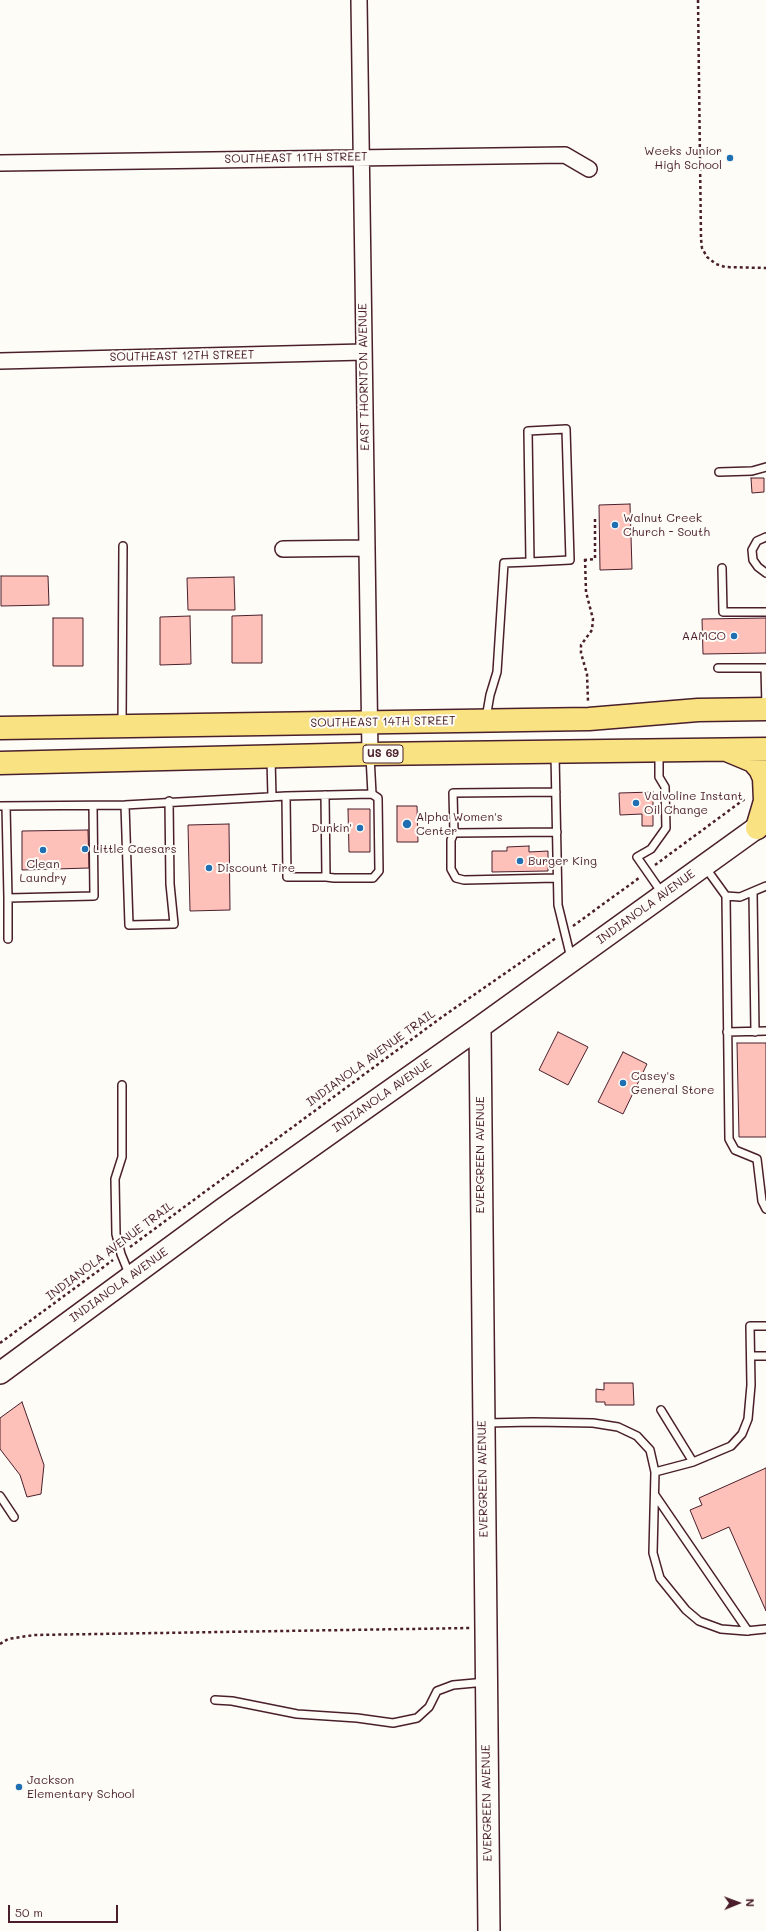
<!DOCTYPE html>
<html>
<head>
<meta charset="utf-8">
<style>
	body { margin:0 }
	#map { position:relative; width:766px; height:1931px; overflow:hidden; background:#fdfcf7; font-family:Mali,sans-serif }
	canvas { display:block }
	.north { position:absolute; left:718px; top:1883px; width:40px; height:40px; -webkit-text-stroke:3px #fdfcf7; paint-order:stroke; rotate:89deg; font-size:11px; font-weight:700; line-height:16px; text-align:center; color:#4a1f2b }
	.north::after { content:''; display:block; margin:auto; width:14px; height:18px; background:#4a1f2b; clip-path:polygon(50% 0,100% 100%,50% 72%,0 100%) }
	.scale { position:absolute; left:8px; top:1905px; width:110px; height:18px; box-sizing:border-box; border:2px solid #4a1f2b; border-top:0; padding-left:5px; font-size:12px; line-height:14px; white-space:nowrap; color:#4a1f2b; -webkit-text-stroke:3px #fdfcf7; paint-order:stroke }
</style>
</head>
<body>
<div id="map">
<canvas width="766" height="1931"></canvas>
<div class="north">N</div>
<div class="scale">50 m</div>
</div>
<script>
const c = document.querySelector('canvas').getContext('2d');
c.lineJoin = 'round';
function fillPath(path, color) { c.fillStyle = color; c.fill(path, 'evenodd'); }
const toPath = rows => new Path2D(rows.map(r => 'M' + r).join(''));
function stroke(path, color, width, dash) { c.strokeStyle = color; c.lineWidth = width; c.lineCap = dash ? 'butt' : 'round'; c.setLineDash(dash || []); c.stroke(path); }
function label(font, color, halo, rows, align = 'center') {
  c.font = font + ' Mali,sans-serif'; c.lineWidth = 4; c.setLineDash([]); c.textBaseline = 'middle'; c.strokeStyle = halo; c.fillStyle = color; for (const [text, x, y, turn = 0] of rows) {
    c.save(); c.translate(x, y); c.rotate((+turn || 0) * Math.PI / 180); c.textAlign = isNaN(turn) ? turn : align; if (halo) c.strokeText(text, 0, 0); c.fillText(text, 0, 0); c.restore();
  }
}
const building = toPath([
	[751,478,764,478,764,492,752,493,751,478],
	[630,504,632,569,600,570,599,505,630,504],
	[1,576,48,576,49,605,1,606,1,576],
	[234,577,235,610,188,610,187,578,234,577],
	[262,615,262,663,232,663,232,616,262,615],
	[190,616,191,664,160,665,160,617,190,616],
	[53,618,83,618,83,666,53,666,53,618],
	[766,618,766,653,703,654,702,619,766,618],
	[653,792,653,826,642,826,642,814,620,815,619,793,653,792],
	[397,806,417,806,418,842,397,842,397,806],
	[348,809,370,809,370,852,349,852,348,809],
	[229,824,230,910,190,911,188,825,229,824],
	[88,830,89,868,22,870,22,831,88,830],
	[529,846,529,852,548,851,548,871,492,872,492,851,507,851,507,847,529,846],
	[558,1032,588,1047,568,1085,539,1070,558,1032],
	[737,1043,766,1043,766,1137,739,1137,737,1043],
	[623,1052,647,1064,623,1114,598,1102,623,1052],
	[604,1383,633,1383,634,1405,605,1405,605,1402,596,1402,596,1389,604,1390,604,1383],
	[22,1402,44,1465,41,1494,27,1497,20,1475,0,1449,0,1418,22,1402],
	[766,1468,766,1611,729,1527,702,1539,690,1510,702,1505,699,1498,766,1468]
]);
fillPath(building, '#fdc1ba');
stroke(building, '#4a1f2b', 1);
const lane = toPath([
	[719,472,752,471,766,467],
	[766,537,757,541,752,550,753,560,758,567,766,573],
	[722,568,723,612,766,612],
	[718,668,766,668],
	[765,668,766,707],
	[486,718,490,695,497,672,504,563,530,562,570,560,566,429,528,431,530,562],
	[122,724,123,546],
	[555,754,558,905,571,958],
	[659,754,659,777,665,787,666,828,651,849,637,857,662,893],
	[271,759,272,797],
	[556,792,453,793,454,833,557,832],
	[286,796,287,877,326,877,325,795],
	[125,805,129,925,174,924,170,884,169,801],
	[0,806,125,805,286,796,372,794,370,756],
	[6,806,8,898,94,896,93,806],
	[454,833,451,840,451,869,456,878,464,880,557,878],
	[705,867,726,896,740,897,766,886],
	[326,877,334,878,373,878,379,871,378,798,372,794],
	[753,892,755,1032],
	[726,896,729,1139,735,1150,757,1159,762,1201,766,1209],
	[8,898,8,939],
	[727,1032,766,1031],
	[122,1085,122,1157,115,1179,116,1234,121,1254,130,1276],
	[751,1356,766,1356],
	[661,1410,693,1462],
	[485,1423,533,1422,593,1423,618,1427,637,1436,650,1450,655,1472,653,1553,660,1578,686,1610,699,1621,721,1629,746,1631,766,1629],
	[655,1472,693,1462,731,1446,742,1434,748,1419,751,1385,750,1326,766,1326],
	[655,1495,748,1631],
	[0,1496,14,1517],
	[215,1700,232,1701,297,1714,357,1718,393,1723,417,1718,429,1707,437,1691,453,1685,486,1682]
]);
const street = toPath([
	[359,0,370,754],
	[0,163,565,155,589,169],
	[0,361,364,352],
	[283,549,367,548]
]);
const secondary = toPath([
	[480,1027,489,1931],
	[0,1373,223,1209,480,1027,766,821]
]);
const primary = toPath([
	[0,728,589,719,698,710,766,709],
	[729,751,753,761,760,769,764,778,765,801,757,828],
	[0,763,370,754,766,749]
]);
stroke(lane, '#4a1f2b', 10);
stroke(street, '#4a1f2b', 18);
stroke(secondary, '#4a1f2b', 24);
stroke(primary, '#4a1f2b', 25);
stroke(toPath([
	[698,0,701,239,702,248,707,257,716,264,725,267,766,268],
	[585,559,586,592,593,619,592,630,581,645,581,653,587,674,588,701],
	[584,560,595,559,595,517],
	[655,865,746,798],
	[573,926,639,878],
	[130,1247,442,1017,556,938],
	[0,1343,113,1260],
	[0,1644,8,1639,34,1635,470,1628]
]), '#4a1f2b', 2.5, [3, 3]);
stroke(lane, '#fdfcf7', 7);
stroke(street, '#fdfcf7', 15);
stroke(secondary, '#fdfcf7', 21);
stroke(primary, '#f8e281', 22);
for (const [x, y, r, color] of [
	[730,158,4,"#1f6fb2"],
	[615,525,4,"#1f6fb2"],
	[734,636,4,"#1f6fb2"],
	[636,803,4,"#1f6fb2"],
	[407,824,5,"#1f6fb2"],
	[360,828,4,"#1f6fb2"],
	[85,849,4,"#1f6fb2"],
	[43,850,4,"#1f6fb2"],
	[520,861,4,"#1f6fb2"],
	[209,868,4,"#1f6fb2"],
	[623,1083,4,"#1f6fb2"],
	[19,1787,4,"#1f6fb2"]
]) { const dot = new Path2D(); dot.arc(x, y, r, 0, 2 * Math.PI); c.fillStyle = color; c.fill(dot); stroke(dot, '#fdfcf7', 1.5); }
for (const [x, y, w] of [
	[383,754,40]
]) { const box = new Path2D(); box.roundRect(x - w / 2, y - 9, w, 18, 3); c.fillStyle = '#fdfcf7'; c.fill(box); stroke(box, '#4a1f2b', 1); }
label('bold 11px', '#4a1f2b', null, [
	["US 69",383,754]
]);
label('12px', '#4a1f2b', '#fdfcf7', [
	["Weeks Junior",722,151,"right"],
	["High School",722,165,"right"],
	["Walnut Creek",623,518],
	["Church - South",623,532],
	["AAMCO",726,636,"right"],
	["Valvoline Instant",644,796],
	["Oil Change",644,810],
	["Alpha Women's",416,817],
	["Center",416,831],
	["Dunkin'",352,828,"right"],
	["Little Caesars",93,849],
	["Burger King",528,861],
	["Clean",43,864,"center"],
	["Laundry",43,878,"center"],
	["Discount Tire",217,868],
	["Casey's",631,1076],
	["General Store",631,1090],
	["Jackson",27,1780],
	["Elementary School",27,1794]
], 'left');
label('12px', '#4a1f2b', '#fdfcf7', [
	["SOUTHEAST 11TH STREET",296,158,-1],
	["SOUTHEAST 12TH STREET",182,356,-1],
	["EAST THORNTON AVENUE",364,377,-91],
	["SOUTHEAST 14TH STREET",383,722,-1],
	["INDIANOLA AVENUE",646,907,-36],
	["INDIANOLA AVENUE TRAIL",371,1058,-36],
	["INDIANOLA AVENUE",382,1096,-35],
	["EVERGREEN AVENUE",480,1155,-90],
	["INDIANOLA AVENUE TRAIL",110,1251,-37],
	["INDIANOLA AVENUE",119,1285,-36],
	["EVERGREEN AVENUE",483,1479,-91],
	["EVERGREEN AVENUE",487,1803,-91]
]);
</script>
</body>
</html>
